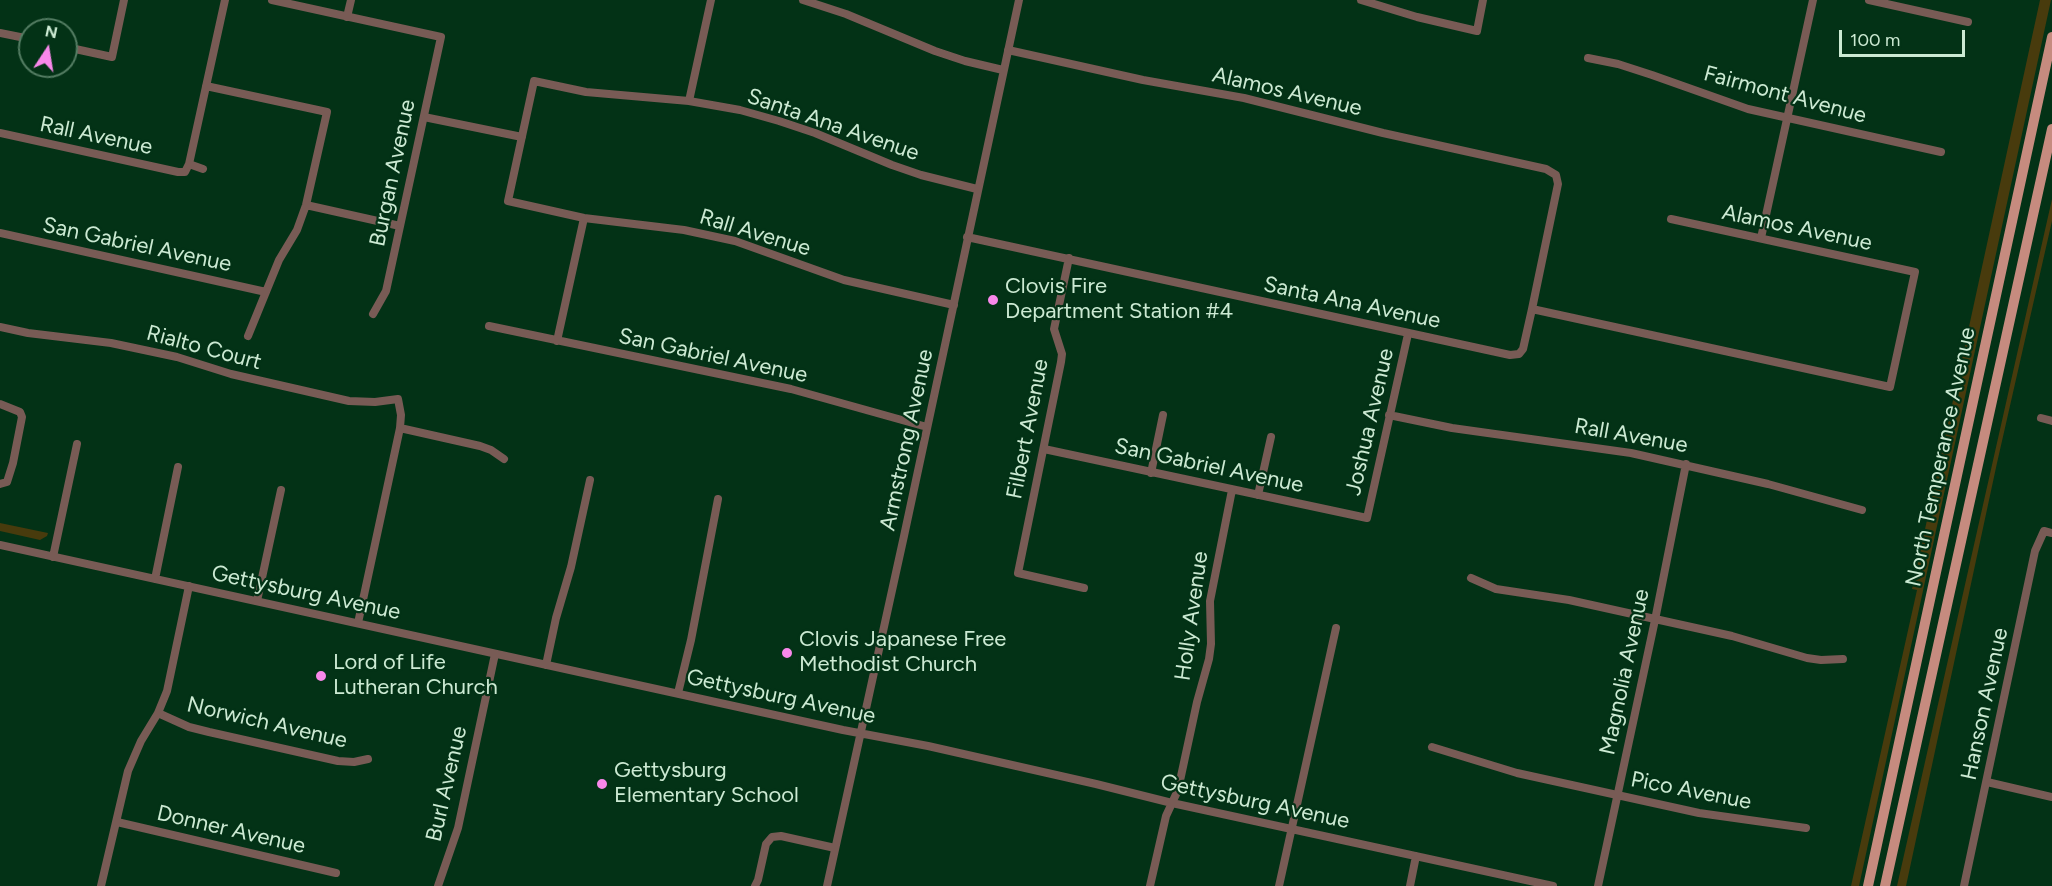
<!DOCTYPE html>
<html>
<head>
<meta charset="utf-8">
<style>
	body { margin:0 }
	#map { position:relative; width:2052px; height:886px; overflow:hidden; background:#033216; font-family:Figtree,sans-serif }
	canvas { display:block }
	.north { position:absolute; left:18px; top:18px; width:60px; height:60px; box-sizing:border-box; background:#033216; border:2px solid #537c62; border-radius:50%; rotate:12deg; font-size:16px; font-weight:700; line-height:24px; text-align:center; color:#ccead3 }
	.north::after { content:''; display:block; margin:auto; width:21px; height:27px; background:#f888ea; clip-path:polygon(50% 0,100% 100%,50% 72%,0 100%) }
	.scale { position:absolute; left:1839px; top:30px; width:126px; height:27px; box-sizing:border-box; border:3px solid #ccead3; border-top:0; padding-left:8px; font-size:18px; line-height:21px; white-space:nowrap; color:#ccead3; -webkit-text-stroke:4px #033216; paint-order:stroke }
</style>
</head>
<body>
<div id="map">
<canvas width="2052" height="886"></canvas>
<div class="north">N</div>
<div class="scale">100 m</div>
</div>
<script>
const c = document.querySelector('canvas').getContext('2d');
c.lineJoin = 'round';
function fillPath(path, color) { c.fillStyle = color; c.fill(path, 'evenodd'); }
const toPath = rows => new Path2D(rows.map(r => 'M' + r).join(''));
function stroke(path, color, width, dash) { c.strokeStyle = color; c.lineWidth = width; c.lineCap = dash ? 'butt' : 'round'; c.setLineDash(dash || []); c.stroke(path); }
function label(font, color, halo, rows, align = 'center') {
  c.font = font + ' Figtree,sans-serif'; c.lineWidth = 4.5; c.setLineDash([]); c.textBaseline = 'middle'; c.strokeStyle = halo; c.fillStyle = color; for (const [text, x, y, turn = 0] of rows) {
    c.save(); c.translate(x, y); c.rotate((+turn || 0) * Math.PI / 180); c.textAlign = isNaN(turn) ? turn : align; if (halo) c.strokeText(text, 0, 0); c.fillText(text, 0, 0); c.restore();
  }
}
fillPath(toPath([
	[2040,0,2051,0,1859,886,1851,886,1917,590,1912,589],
	[2052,199,2052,221,1997,463,1906,886,1897,886],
	[0,523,48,533,47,536,40,540,0,531]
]), '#483b0d');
stroke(toPath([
	[272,0,441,37,386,291,373,314],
	[803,0,846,14,935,51,965,61,1003,70],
	[1361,0,1417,17,1477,31,1483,0],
	[1869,0,1968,22],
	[347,17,351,0],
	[0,33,30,39],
	[66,47,112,57,124,0],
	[1588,58,1618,64,1652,75,1748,109,1941,152],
	[206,86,327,112,306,205,297,230,279,260,248,336],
	[689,101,711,0],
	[424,117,522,137],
	[0,133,178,172,185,172,189,164,225,0],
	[189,164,203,169],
	[306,205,400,226],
	[0,233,266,292],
	[967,237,1510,355,1519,354,1523,349,1532,309,1558,184,1556,175,1546,169,1383,133,1244,98,1143,80,1008,50],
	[1761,238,1813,0],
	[1069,258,1054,329,1062,354,1061,362,1018,573,1084,588],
	[954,305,844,280,735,241,684,230,584,218,508,201,534,81,586,92,689,101,740,110,779,121,815,133,892,165,921,175,977,189],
	[1532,309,1890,387,1915,272,1671,219],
	[489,326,791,389,927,427],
	[0,327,28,333,111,343,177,357,231,374,349,401,375,402,398,399,401,415,400,428,358,623],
	[557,341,584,218],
	[0,404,20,412,22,417,13,463,7,482,0,484],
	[1389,415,1452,428,1631,453,1768,484,1862,510],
	[2041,418,2052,421],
	[400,428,480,446,491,450,504,459],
	[1044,449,1367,518,1408,334],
	[1151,473,1163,415],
	[1258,495,1271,437],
	[0,545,843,730,928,746,1096,784,1172,803,1553,886],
	[53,557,77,444],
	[1471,578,1496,589,1569,600,1732,636,1807,658,1821,660,1843,659],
	[155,579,178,467],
	[257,601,281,490],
	[546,665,556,618,571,567,590,480],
	[678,693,691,640,718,499],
	[158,713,189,727,209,732,338,761,354,762,368,759],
	[1432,747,1517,773,1699,813,1806,828],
	[1987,782,2052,797],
	[117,822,336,873],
	[101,886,128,771,141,741,158,713,167,691,189,586],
	[438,886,458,828,495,654],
	[755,886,758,880,766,844,772,837,781,836,835,848],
	[827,886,904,536,1019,0],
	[1150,886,1166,816,1178,790,1197,702,1209,659,1211,644,1210,601,1232,490],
	[1279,886,1336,628],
	[1410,886,1416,856],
	[1598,886,1655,620,1686,464],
	[1964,886,2035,551,2044,531,2052,533]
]), '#785b55', 8);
stroke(toPath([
	[1868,886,2052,37],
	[1885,886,2052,129]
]), '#c68b7f', 10);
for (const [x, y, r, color] of [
	[993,300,6,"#f888ea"],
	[787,653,6,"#f888ea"],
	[321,676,6,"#f888ea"],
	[602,784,6,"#f888ea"]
]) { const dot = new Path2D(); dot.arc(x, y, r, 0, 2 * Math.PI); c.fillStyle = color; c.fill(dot); stroke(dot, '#033216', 2); }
label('22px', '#ccead3', '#033216', [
	["Alamos Avenue",1287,92,13],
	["Fairmont Avenue",1785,95,15],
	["Santa Ana Avenue",833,125,19],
	["Rall Avenue",96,136,12],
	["Burgan Avenue",393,173,-78],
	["Alamos Avenue",1797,228,12],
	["Rall Avenue",755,233,17],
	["San Gabriel Avenue",137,245,12],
	["Santa Ana Avenue",1352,303,12],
	["Rialto Court",204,348,15],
	["San Gabriel Avenue",713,356,12],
	["Joshua Avenue",1370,422,-77],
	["Filbert Avenue",1028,429,-79],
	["Rall Avenue",1631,436,10],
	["Armstrong Avenue",907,440,-78],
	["North Temperance Avenue",1941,457,-78],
	["San Gabriel Avenue",1209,466,12],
	["Gettysburg Avenue",306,593,12],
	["Holly Avenue",1192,616,-82],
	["Magnolia Avenue",1625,672,-78],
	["Gettysburg Avenue",781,697,12],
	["Hanson Avenue",1985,704,-78],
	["Norwich Avenue",267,723,13],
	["Burl Avenue",447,784,-77],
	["Pico Avenue",1691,791,11],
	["Gettysburg Avenue",1255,802,12],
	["Donner Avenue",231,830,13]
]);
label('22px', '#ccead3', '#033216', [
	["Clovis Fire",1005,287],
	["Department Station #4",1005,312],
	["Clovis Japanese Free",799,640],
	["Methodist Church",799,665],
	["Lord of Life",333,663],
	["Lutheran Church",333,688],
	["Gettysburg",614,771],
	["Elementary School",614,796]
], 'left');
</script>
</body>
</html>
